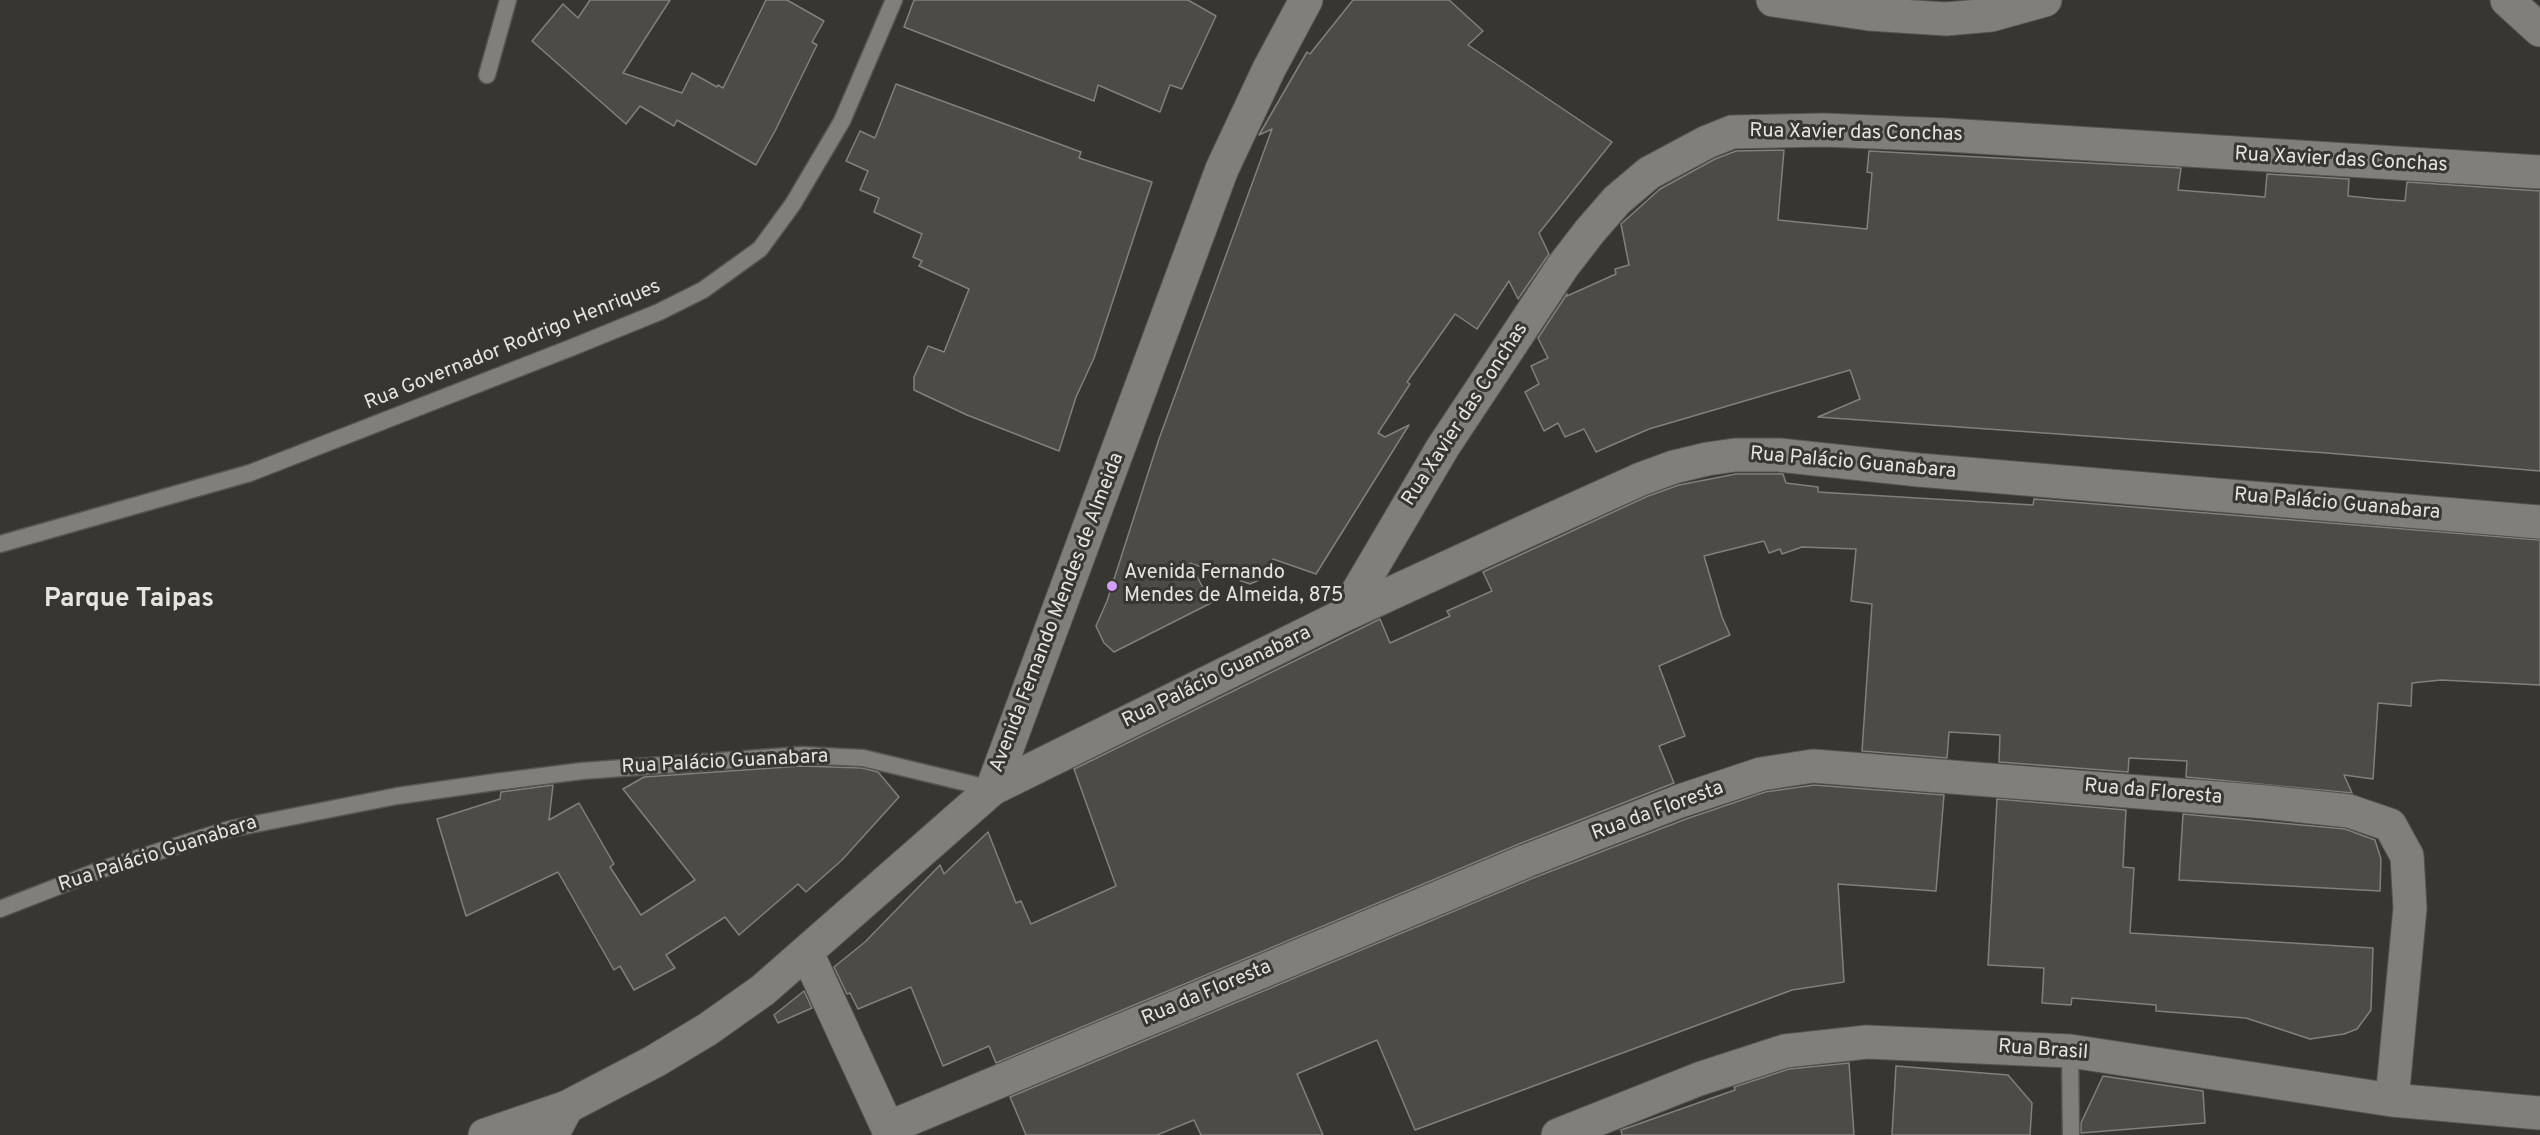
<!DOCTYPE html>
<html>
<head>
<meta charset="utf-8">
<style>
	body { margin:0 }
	canvas { display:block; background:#373631 }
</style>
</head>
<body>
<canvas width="2540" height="1135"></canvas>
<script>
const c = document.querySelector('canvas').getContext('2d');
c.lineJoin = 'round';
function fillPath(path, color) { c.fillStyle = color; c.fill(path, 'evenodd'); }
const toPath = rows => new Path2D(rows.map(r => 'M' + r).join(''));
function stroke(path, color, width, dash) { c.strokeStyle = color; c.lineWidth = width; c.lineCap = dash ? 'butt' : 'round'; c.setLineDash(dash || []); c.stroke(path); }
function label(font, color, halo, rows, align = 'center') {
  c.font = font + ' Overpass,sans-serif'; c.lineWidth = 6; c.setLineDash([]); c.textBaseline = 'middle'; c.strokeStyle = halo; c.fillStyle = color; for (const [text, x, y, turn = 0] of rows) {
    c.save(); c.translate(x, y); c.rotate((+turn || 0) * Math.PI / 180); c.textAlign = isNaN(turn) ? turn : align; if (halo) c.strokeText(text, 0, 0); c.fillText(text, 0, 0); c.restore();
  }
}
const building = toPath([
	[590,0,670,0,623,73,682,93,692,73,717,87,718,85,723,88,766,0,787,0,824,21,812,42,817,45,775,131,756,165,677,120,674,126,640,106,626,124,532,41,563,4,578,18,590,0],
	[914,0,1188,0,1216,16,1182,89,1170,85,1160,112,1098,85,1094,101,904,27,914,0],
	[1353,0,1449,0,1483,31,1468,45,1612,142,1539,233,1549,254,1518,299,1509,281,1477,329,1455,314,1407,382,1410,384,1378,433,1385,437,1409,425,1316,574,1273,559,1268,576,1250,584,1190,563,1211,603,1114,652,1104,643,1096,626,1107,601,1159,439,1272,129,1259,135,1307,52,1310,54,1353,0],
	[896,84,1081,152,1079,158,1152,182,1094,358,1076,397,1059,451,967,415,914,390,914,377,928,346,944,352,969,289,919,266,922,261,913,257,922,234,874,212,879,198,860,190,868,171,846,161,860,131,875,138,896,84],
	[1784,150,1778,220,1867,229,1872,173,1867,172,1869,151,2181,168,2178,190,2265,197,2267,174,2349,179,2348,196,2377,199,2405,201,2407,182,2540,191,2540,471,2327,453,1818,417,1860,399,1850,370,1649,429,1596,452,1584,429,1565,437,1558,423,1544,431,1525,392,1539,384,1531,366,1548,358,1538,338,1567,294,1567,296,1616,274,1615,269,1629,265,1621,224,1660,189,1715,159,1736,151,1784,150],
	[1736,474,1783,474,1786,483,1818,487,1818,492,2033,505,2034,499,2540,540,2540,685,2441,680,2412,683,2411,706,2378,703,2373,779,2344,775,2352,793,2186,777,2187,761,2129,758,2128,772,1999,762,2000,735,1949,732,1947,758,1862,751,1872,604,1851,601,1856,549,1802,547,1782,554,1780,549,1769,553,1764,541,1704,556,1722,617,1730,635,1659,666,1685,736,1659,746,1674,783,1519,844,996,1063,989,1046,943,1066,911,987,858,1009,850,993,847,994,834,967,865,942,940,865,944,874,988,832,1016,903,1021,901,1031,924,1116,886,1074,769,1380,619,1390,643,1450,616,1447,611,1492,591,1483,572,1648,496,1679,485,1736,474],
	[801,766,862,768,878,772,899,797,842,860,806,892,798,884,739,935,725,917,666,955,675,968,634,990,620,966,614,970,558,872,466,916,437,819,500,799,501,792,553,785,549,820,579,803,614,864,610,867,641,915,695,880,623,789,644,777,801,766],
	[1814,785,1944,795,1936,891,1838,884,1844,982,1792,990,1415,1130,1377,1040,1297,1074,1323,1135,1201,1135,1194,1120,1157,1135,1026,1135,1010,1097,1533,878,1686,819,1765,792,1814,785],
	[1997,799,2126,810,2123,867,2134,868,2130,933,2373,948,2371,1010,2357,1029,2344,1034,2310,1039,2246,1018,2156,1011,2156,1005,2072,998,2071,1005,2042,1003,2044,968,1988,965,1997,799],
	[2183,814,2345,829,2375,840,2381,859,2380,891,2179,880,2183,814],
	[804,991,812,1008,778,1023,774,1015,804,991],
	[1849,1063,1854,1135,1622,1135,1621,1130,1624,1129,1735,1090,1734,1087,1789,1069,1849,1063],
	[1896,1066,2008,1075,2032,1103,2030,1135,1892,1135,1896,1066],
	[2103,1076,2203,1091,2205,1123,2081,1133,2081,1123,2103,1076]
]);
fillPath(building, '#4c4b45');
stroke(building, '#81807a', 1.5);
const service = toPath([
	[487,75,508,0],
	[0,544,250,473,573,347,659,312,703,290,760,249,793,204,842,121,894,0],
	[0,909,100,870,230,829,397,796,495,782,582,771,801,755,863,758,992,789],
	[2070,1051,2071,1135]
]);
const minor = toPath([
	[1773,0,1869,14,1946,19,1991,15,2045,0],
	[2507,0,2540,30],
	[1344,615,1443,447,1563,266,1590,231,1617,200,1649,173,1707,142,1732,132,1824,130,1947,135,2540,172],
	[992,789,1344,615,1535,527,1641,479,1674,467,1707,459,1735,455,1779,455,1919,470,2540,522],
	[807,953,891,1135],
	[888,1128,1526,861,1680,801,1761,774,1813,766,2266,802,2349,811,2390,825,2407,856,2410,908,2392,1100],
	[552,1135,567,1107],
	[1558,1135,1699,1079,1785,1051,1867,1042,2070,1051,2392,1100,2540,1113]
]);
const tertiary = toPath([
	[485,1135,567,1107,655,1061,708,1029,763,990,992,789,1222,169,1269,69,1306,0]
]);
stroke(service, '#555551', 19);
stroke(minor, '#555551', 35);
stroke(tertiary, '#555551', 35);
stroke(service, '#807f79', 16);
stroke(minor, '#807f79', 33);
stroke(tertiary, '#807f79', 33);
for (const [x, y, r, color] of [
	[1112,586,6,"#d39cfd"]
]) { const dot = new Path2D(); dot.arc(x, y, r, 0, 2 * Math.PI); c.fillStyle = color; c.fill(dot); stroke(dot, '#373631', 2); }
label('20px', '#e4e4e1', '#373631', [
	["Rua Xavier das Conchas",1856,134,1],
	["Rua Xavier das Conchas",2341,161,3],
	["Rua Governador Rodrigo Henriques",513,346,-22],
	["Rua Xavier das Conchas",1466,415,-57],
	["Rua Palácio Guanabara",1853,464,5],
	["Rua Palácio Guanabara",2337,505,5],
	["Avenida Fernando Mendes de Almeida",1058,613,-69],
	["Rua Palácio Guanabara",1217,678,-26],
	["Rua Palácio Guanabara",725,763,-3],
	["Rua da Floresta",2153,793,5],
	["Rua da Floresta",1658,812,-20],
	["Rua Palácio Guanabara",158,855,-18],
	["Rua da Floresta",1207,994,-23],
	["Rua Brasil",2043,1051,4]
]);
label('20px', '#e4e4e1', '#373631', [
	["Avenida Fernando",1124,574],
	["Mendes de Almeida, 875",1124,597]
], 'left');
label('bold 26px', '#e6e5de', '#373631', [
	["Parque Taipas",129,601]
]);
</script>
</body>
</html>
